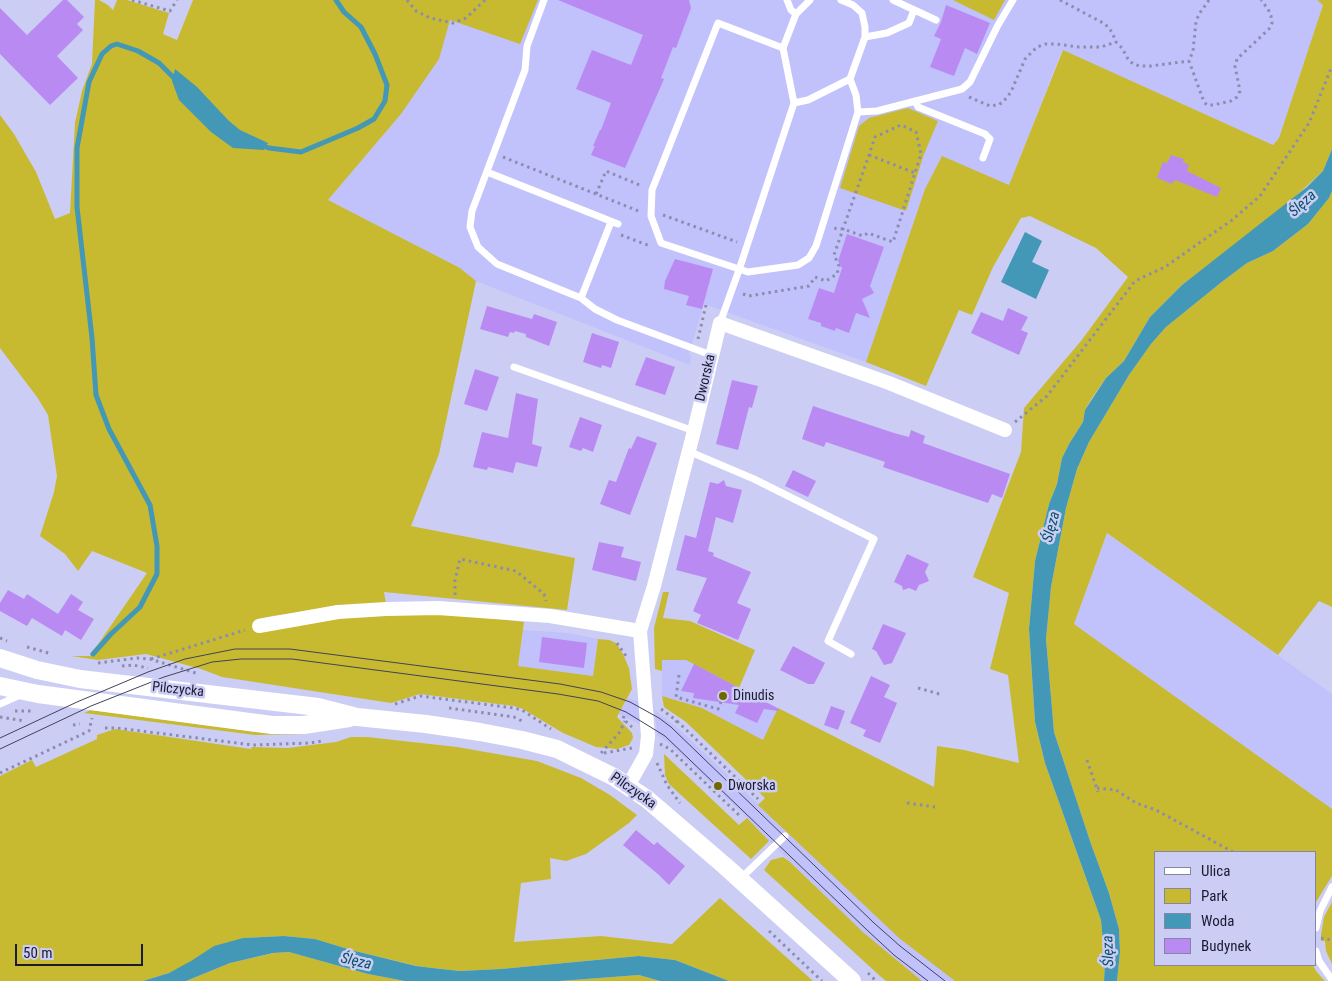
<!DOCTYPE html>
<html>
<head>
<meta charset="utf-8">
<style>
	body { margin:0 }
	#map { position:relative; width:1332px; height:981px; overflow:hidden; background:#cccdf4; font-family:"Roboto Condensed",sans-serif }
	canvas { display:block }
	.legend { position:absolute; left:1154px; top:851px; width:162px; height:115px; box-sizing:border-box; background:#cccdf4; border:1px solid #8585a6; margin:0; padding:6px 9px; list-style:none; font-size:15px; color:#1b1a31 }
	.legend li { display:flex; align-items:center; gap:10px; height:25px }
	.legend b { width:25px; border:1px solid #8585a6 }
	.scale { position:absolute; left:15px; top:944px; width:128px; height:22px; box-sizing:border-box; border:2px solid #1b1a31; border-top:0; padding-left:6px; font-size:15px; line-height:18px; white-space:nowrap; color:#1b1a31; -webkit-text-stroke:4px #cccdf4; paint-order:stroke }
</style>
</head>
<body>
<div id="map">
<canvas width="1332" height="981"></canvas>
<ul class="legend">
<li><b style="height:6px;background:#fff"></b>Ulica</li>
<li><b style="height:14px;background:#c7ba30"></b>Park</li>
<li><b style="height:14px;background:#4298b6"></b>Woda</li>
<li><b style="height:14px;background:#ba8af3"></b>Budynek</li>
</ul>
<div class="scale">50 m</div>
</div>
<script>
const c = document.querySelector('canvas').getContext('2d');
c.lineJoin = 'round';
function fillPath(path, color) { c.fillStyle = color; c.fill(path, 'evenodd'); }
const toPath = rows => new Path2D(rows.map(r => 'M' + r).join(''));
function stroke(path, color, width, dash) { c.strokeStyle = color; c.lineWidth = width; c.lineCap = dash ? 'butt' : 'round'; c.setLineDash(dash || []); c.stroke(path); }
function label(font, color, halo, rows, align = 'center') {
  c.font = font + ' "Roboto Condensed",sans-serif'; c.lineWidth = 5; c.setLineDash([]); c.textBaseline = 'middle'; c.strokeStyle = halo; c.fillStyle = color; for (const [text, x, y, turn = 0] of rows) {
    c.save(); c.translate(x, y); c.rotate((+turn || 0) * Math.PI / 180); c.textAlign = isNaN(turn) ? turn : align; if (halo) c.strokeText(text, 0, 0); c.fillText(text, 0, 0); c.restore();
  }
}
fillPath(toPath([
	[386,0,1317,0,1323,5,1279,138,1273,145,1062,50,1009,185,942,157,925,189,866,362,704,304,689,354,691,356,690,365,476,281,460,268,328,200,401,114],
	[1107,533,1332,694,1332,809,1074,624],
	[523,630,568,633,598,639,593,676,518,666],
	[662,660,686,660,778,708,764,741,702,708,662,696],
	[628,698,639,702,640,724,619,714],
	[655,710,679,729,899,938,956,981,922,981,864,933,769,841,747,818,667,742,657,735]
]), '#c1c1fb');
fillPath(toPath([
	[95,0,99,0,108,5,113,10,117,0,127,0,169,13,163,34,177,40,193,0,538,0,520,44,450,20,439,59,401,114,328,200,460,268,476,281,439,454,411,526,575,558,567,610,384,592,386,604,324,609,272,616,258,619,259,629,339,616,454,614,524,622,518,666,593,676,598,639,609,640,616,643,623,654,629,668,632,689,617,717,632,733,633,738,629,745,617,749,596,747,563,733,523,709,514,706,420,694,391,703,222,677,201,669,146,654,98,660,71,656,90,656,147,573,92,551,78,571,65,554,40,536,54,492,57,476,48,415,37,397,0,348,0,115,14,134,36,172,55,219,70,213,75,123,82,91,92,64],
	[953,0,1005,0,994,20],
	[1317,0,1332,0,1332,149,1323,171,1286,205,1182,285,1150,317,1124,361,1106,378,1092,398,1085,410,1083,422,1069,444,1062,458,1057,484,1049,504,1035,561,1029,629,1035,722,1045,763,1101,920,1105,963,1104,981,955,981,899,938,758,805,765,798,686,722,664,707,662,696,702,708,763,740,778,708,934,787,937,746,964,750,1019,763,1008,675,990,669,1009,593,973,577,1021,452,1024,408,1081,341,1128,277,1096,248,1030,216,1021,218,993,267,972,315,959,310,926,386,866,362,925,189,942,156,1009,185,1063,50,1273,145,1279,138,1323,5],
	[908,108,938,121,924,154,906,211,840,188,859,126,869,118],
	[1332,191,1332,607,1319,601,1278,655,1107,533,1074,624,1332,809,1332,876,1316,902,1316,852,1156,852,1156,965,1313,965,1316,971,1325,981,1117,981,1120,952,1119,929,1109,893,1091,844,1054,732,1046,639,1051,587,1066,508,1077,469,1089,442,1129,375,1151,344,1166,327,1223,281,1247,263,1273,251,1308,224,1329,198],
	[663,592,669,592,663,618,690,621,755,650,739,688,686,660,662,660,662,671,655,669,654,628],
	[91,710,256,732,346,726,304,734,255,735,84,713],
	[115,729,251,749,252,747,288,748,336,742,351,737,367,737,457,747,537,761,581,778,610,795,637,815,629,823,586,854,566,861,550,858,551,879,521,883,514,942,601,936,672,944,720,898,813,981,729,981,675,960,639,956,501,969,460,971,441,969,417,966,351,950,315,939,284,936,243,938,169,973,143,981,0,981,0,776,32,760,36,767,97,739,97,735],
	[664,754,739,825,747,818,769,841,751,859,669,784,665,775],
	[783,857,789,861,864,933,922,981,886,981,880,976,764,870,771,860],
	[1332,902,1332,964,1326,951,1325,941,1321,941,1321,935,1324,917],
	[289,952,368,974,405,981,186,981,230,963,274,953],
	[639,975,660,981,559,981]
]), '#c7ba30');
fillPath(toPath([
	[175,69,197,87,229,121,240,130,268,143,264,150,233,148,211,132,179,100,172,81],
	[1332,149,1332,191,1329,198,1308,224,1273,251,1247,263,1223,281,1166,327,1151,344,1129,375,1089,442,1077,469,1066,508,1051,587,1046,639,1054,732,1091,844,1109,893,1119,929,1120,952,1117,981,1104,981,1105,963,1101,920,1045,763,1035,722,1029,629,1035,561,1049,504,1057,484,1062,458,1069,444,1083,422,1085,410,1106,378,1124,361,1150,317,1182,285,1307,187,1323,171],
	[1025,232,1042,241,1032,262,1049,270,1036,299,1001,282],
	[284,936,315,939,351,950,416,966,441,969,460,971,501,969,639,956,675,960,729,981,660,981,639,975,559,981,405,981,368,974,289,952,273,953,230,963,186,981,143,981,169,973,191,961,214,946,243,938]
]), '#4298b6');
stroke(toPath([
	[260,145,269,148,301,152,358,128,374,119,385,101,387,85,375,54,361,27,344,12,336,0],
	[93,654,111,634,140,607,157,574,157,546,150,505,109,429,96,395,92,338,77,207,77,148,89,82,102,54,111,46,117,44,138,51,159,63,177,81]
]), '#4298b6', 5);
fillPath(toPath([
	[63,0,67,0,84,17,77,24,83,30,57,56,78,78,50,105,0,54,0,8,27,35],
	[558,0,689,0,691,8,676,48,673,47,661,78,664,79,625,168,591,155,595,146,593,146,600,130,601,130,611,103,576,89,592,50,631,65,643,35],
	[946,5,990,23,977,54,965,48,954,76,930,67,941,39,934,36,941,22],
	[1171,155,1184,159,1183,162,1189,165,1187,171,1221,188,1217,197,1175,180,1172,184,1157,178,1163,162,1167,163],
	[847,234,884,247,870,286,874,293,862,299,870,318,856,313,849,333,836,328,835,331,821,326,821,323,808,319,819,288,834,293,842,268,838,261],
	[675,259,713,269,702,309,686,305,689,296,664,289,665,281],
	[487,306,532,319,534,314,557,322,549,346,526,337,526,334,515,331,514,333,510,332,508,337,480,329],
	[1008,308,1028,317,1021,330,1028,333,1019,355,971,333,981,312,1003,321],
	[592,333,619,342,611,368,602,365,601,368,583,362],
	[646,357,675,367,665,395,635,385],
	[475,369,499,377,487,411,464,404],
	[732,380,758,386,752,408,749,407,738,450,716,444],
	[516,393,538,399,532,444,542,447,537,467,516,462,513,473,488,467,487,470,473,467,482,432,508,438],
	[813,406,894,433,909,437,911,430,925,436,923,443,1010,474,1002,498,992,494,988,503,883,467,885,462,826,442,824,447,802,439],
	[580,417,602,425,593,452,583,448,581,451,569,447],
	[637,436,657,443,630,515,600,504,609,480,616,482,629,448,631,449],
	[793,470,816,481,808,497,785,486],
	[724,480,726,486,742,490,733,523,716,517,708,551,714,553,713,556,751,572,737,603,751,609,738,640,697,623,701,615,693,611,707,578,676,570,685,535,696,538,710,482,718,484],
	[599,542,624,547,621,557,641,562,636,581,592,570],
	[907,554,929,564,925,572,929,581,919,585,916,591,909,588,903,590,902,586,894,582],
	[8,590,24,599,27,594,58,614,71,594,83,602,78,610,94,619,81,640,65,630,62,636,32,618,27,626,0,611,0,603],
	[883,624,906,633,892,663,884,665,876,651,872,649],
	[542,637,587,643,584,668,539,662],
	[793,646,825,663,814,684,808,684,780,670],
	[694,664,779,709,778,711,764,709,757,723,735,713,739,705,693,698,694,693,681,691],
	[871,676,890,685,884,697,897,703,880,743,863,736,866,730,850,723],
	[831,706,845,711,838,730,824,725],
	[636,830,654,845,657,842,685,866,669,885,659,875,623,845]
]), '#ba8af3');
stroke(toPath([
	[132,0,170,11,177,0],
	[407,0,416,11,430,18,453,23,466,18,485,0],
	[1060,0,1105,24,1112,32,1116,42,1122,48,1128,59,1133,64,1140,66,1151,66,1189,61],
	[1209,0,1199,14,1196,22,1193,51,1189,61,1204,102,1207,105,1213,105,1231,101,1237,97,1240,91,1235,66,1237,59,1269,29,1272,23,1271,16,1268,9,1261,0],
	[969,97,990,106,998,105,1003,102,1011,92,1025,59,1037,47,1046,44,1056,44,1079,47,1101,47,1116,42],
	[869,155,915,173],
	[503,157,641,212],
	[596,194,606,171,642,186],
	[663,215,737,242],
	[621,235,650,246],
	[743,294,749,296,809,286,815,277,826,281,837,274,839,266,834,255,843,229,869,155,875,137,901,125,916,132,921,154,893,242,868,233,863,236,843,229,832,228],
	[698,339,706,305],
	[1015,422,1047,396,1135,281,1165,267,1232,220,1260,196,1309,123,1332,66],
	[455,595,455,580,460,559,516,571,544,594,546,601],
	[0,638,7,641],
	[617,643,626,656],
	[27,647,52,654],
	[151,659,245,630],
	[98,663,137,658,150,659,199,674],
	[122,666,133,665,148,668],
	[679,675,676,697,718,709,721,702],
	[918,688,943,695],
	[395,704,420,696,514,708,522,710,551,729],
	[449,708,514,717,524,722],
	[661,709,677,721,674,725],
	[15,711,31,711],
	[624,716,623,719,632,727],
	[0,717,25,721],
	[677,721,758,799],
	[73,725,80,724],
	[105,728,117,728,253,745,310,743,323,741],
	[660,744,670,749,741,817],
	[601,753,619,733,625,721],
	[604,753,632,748],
	[1087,760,1098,792],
	[657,763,667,785,680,803],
	[0,773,89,731,92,718],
	[1097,788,1116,790,1136,803,1156,810,1233,852],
	[907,803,935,807],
	[769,931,822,981],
	[1321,938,1332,940],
	[868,973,876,981]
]), '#8c8cae', 3, [2.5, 4]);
stroke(toPath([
	[544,0,527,46,525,70,472,211,470,227,478,247,497,264,581,298,595,309,617,320,711,355],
	[787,0,791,10,796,14],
	[893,0,936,20],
	[865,37,887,33,909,23,914,10],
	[783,48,718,23,652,190,651,216,661,243,748,272,798,265,809,258,816,246,858,112,856,95,850,79],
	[915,101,918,107,985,134,990,139,983,158],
	[794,103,808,100,850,79,865,37,865,27,862,13,853,5,841,0],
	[858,112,877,111,962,89,970,82,998,25,1013,0],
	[487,172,618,224],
	[581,298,611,222],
	[720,323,739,270,794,103,783,48,796,14,810,0],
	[514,367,694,431],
	[688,451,754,479,874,539,828,641,851,654],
	[0,704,20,695],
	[740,879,785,836],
	[1316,928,1320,911,1332,887],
	[1316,951,1319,961,1332,980]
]), '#fff', 7);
stroke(toPath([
	[259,626,338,612,386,609,438,608,550,616,640,631],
	[628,786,646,754,648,736,640,631,654,586,694,431,720,323,889,383,1005,430]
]), '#fff', 14);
stroke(toPath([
	[0,658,37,670,80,679,318,707,357,717,426,724,480,732,522,740,557,749,614,777,647,799,725,866,852,981],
	[0,686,38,694,272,725,304,725,349,718]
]), '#fff', 18);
stroke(toPath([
	[0,738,77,702,148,672,185,659,235,649,290,649,560,684,601,692,630,702,659,718,671,727,874,923,900,946,945,981],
	[0,749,91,706,164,677,212,662,241,659,292,659,558,694,598,701,626,712,665,736,867,930,894,955,928,981]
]), '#42425c', 1);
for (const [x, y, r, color] of [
	[723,696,5,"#706700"],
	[718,786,5,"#706700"]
]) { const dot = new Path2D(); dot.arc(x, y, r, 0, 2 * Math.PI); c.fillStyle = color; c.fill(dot); stroke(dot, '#cccdf4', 2); }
label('14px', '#1b1a31', '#cccdf4', [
	["Dworska",706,378,-77],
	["Pilczycka",178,690,6],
	["Pilczycka",633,791,35]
]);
label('14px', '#1b1a31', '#cccdf4', [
	["Dinudis",733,696],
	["Dworska",728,786]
], 'left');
label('italic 15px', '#065167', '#cccdf4', [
	["Ślęza",1303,204,-42],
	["Ślęza",1052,527,-75],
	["Ślęza",1109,951,-92],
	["Ślęza",356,962,13]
]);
</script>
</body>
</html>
